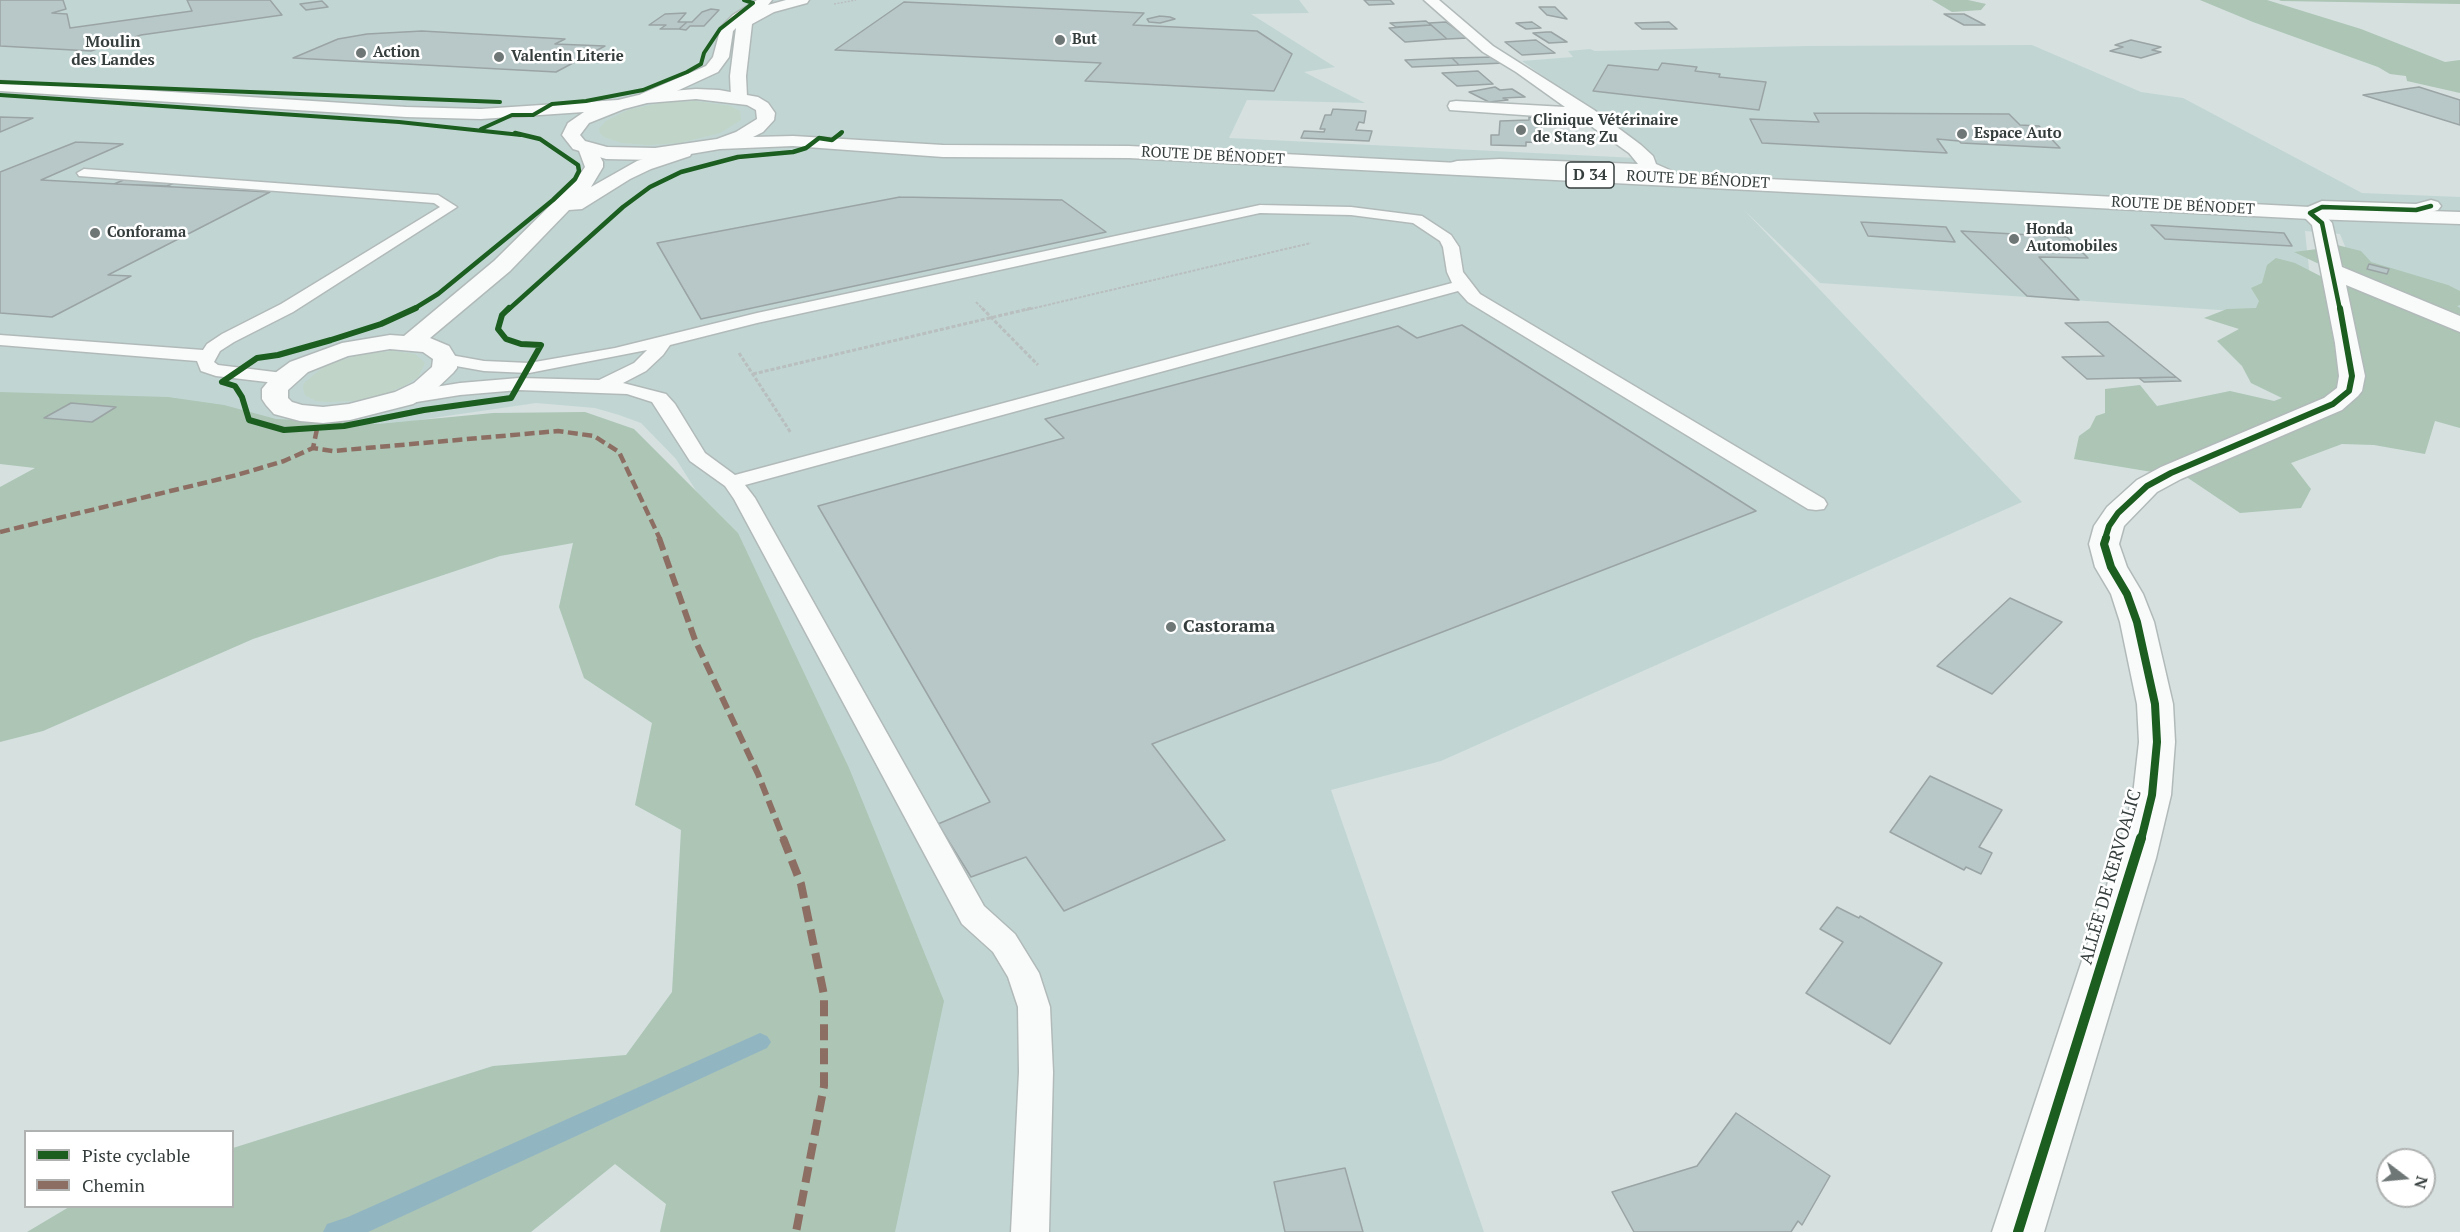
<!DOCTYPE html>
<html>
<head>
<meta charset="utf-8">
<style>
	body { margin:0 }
	#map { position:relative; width:2460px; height:1232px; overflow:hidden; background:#d5e0df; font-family:"PT Serif",serif }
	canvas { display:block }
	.legend { position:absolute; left:24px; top:1130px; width:210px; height:78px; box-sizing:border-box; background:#fff; border:2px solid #afb2b1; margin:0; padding:8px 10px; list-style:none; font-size:18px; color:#363e3d }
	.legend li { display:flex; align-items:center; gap:12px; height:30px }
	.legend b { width:30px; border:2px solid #afb2b1 }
	.north { position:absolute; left:2376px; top:1148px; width:60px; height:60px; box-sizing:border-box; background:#fff; border:2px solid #afb2b1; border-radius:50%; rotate:106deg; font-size:16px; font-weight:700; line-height:24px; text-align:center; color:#363e3d }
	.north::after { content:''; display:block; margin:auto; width:21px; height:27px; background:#6e7776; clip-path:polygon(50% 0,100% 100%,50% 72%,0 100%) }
</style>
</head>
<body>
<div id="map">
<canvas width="2460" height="1232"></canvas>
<ul class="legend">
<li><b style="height:8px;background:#1b5e20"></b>Piste cyclable</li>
<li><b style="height:8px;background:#8d6e63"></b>Chemin</li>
</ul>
<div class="north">N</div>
</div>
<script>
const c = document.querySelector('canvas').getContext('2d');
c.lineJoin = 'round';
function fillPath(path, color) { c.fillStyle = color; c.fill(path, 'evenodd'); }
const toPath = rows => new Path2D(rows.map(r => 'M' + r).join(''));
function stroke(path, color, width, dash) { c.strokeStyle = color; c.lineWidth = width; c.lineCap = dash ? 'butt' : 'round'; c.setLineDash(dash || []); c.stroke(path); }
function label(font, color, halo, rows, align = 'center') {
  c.font = font + ' "PT Serif",serif'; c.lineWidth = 5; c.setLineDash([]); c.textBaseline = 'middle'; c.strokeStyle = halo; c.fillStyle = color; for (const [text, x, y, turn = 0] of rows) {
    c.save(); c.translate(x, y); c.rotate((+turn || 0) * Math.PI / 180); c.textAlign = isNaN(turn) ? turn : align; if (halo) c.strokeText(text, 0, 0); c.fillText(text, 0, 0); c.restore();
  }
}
fillPath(toPath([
	[0,0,1299,0,1309,13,1251,14,1335,67,1304,72,1365,103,1247,100,1229,138,1657,159,1522,61,1573,57,1568,51,1590,49,1595,51,1806,46,2032,45,2141,92,2183,98,2362,193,2460,197,2460,318,2353,266,2340,234,2305,231,2309,269,2308,316,1820,283,1744,210,2022,502,1441,761,1331,790,1484,1232,846,1232,700,497,676,459,641,423,619,415,595,408,536,403,426,419,353,433,0,418]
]), '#c1d6d3');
fillPath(toPath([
	[695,101,730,106,740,111,741,120,720,133,679,143,648,145,622,143,604,137,600,133,599,129,606,121,628,110,660,103],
	[393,351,415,354,425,363,418,377,404,386,382,395,353,401,327,402,316,401,305,395,303,387,304,383,325,366,361,354]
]), '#c0d5c7');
fillPath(toPath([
	[1932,0,1968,0,1986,4,1981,10,1952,12],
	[2200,0,2267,0,2361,29,2445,62,2460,60,2460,93,2407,81,2406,76,2390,74,2378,67,2253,22],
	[2279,0,2460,0,2460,4,2281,1],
	[2337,245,2361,251,2371,262,2448,285,2460,291,2460,305,2457,306,2460,308,2460,428,2435,421,2425,454,2374,445,2342,444,2291,463,2311,489,2301,508,2240,513,2188,478,2074,459,2079,436,2090,428,2096,416,2105,413,2105,389,2140,385,2157,406,2230,391,2274,401,2282,398,2251,383,2242,366,2217,341,2239,329,2204,318,2227,309,2256,308,2259,301,2251,288,2262,283,2267,265,2276,258,2295,263,2334,283,2345,266,2319,264,2294,252,2317,249,2340,255],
	[0,392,168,397,224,405,276,419,378,424,493,413,585,412,634,429,738,533,849,768,944,1001,895,1232,660,1232,666,1204,615,1164,531,1232,27,1232,69,1207,232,1206,233,1148,493,1066,626,1055,672,992,681,830,635,805,652,723,584,678,559,607,573,543,500,556,253,639,43,731,0,742,0,487,35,468,0,464]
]), '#acc5b5');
fillPath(toPath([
	[760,1033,767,1036,771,1042,767,1048,368,1232,323,1232,327,1224,348,1217,760,1033]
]), '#92b5c2');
const building = toPath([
	[0,0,63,0,66,9,52,13,67,14,70,28,192,11,187,0,270,0,282,15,141,35,91,51,0,46,0,0],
	[1364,0,1390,0,1394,4,1369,5,1364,0],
	[322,1,328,7,306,10,300,4,322,1],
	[904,2,1144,13,1133,25,1257,31,1292,54,1274,91,1085,81,1101,63,835,50,904,2],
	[1539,7,1555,7,1567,19,1547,15,1539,7],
	[711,9,719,10,704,26,690,26,686,30,679,29,687,22,692,22,702,12,711,9],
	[686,13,678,22,687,22,679,29,660,29,666,25,649,25,665,14,686,13],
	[1944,14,1964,14,1985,25,1964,25,1944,14],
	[1160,16,1170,17,1175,19,1160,23,1149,22,1147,19,1160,16],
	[1426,21,1431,25,1396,27,1390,23,1426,21],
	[1446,22,1468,38,1447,39,1429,23,1446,22],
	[1532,22,1541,28,1526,29,1516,23,1532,22],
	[1669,22,1677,29,1642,29,1635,23,1669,22],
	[1431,25,1447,39,1405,42,1389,28,1431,25],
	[422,31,565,39,555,44,605,46,556,72,293,58,338,39,367,34,422,31],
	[1547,32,1551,32,1567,42,1549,43,1533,33,1547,32],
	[1536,40,1555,53,1522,55,1505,42,1536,40],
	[2131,40,2161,47,2152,50,2161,52,2141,58,2110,51,2123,47,2115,45,2131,40],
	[1495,57,1504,63,1459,65,1452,58,1495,57],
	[1452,58,1459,65,1412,67,1405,60,1452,58],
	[1662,63,1697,67,1695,71,1720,74,1719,77,1766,82,1759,110,1593,91,1608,65,1658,70,1662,63],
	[1478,71,1493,84,1457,86,1442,73,1478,71],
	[1495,87,1500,90,1512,89,1525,97,1503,98,1508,100,1489,102,1469,92,1495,87],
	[2419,87,2460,100,2460,125,2363,95,2419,87],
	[1333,109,1366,111,1364,123,1359,122,1356,130,1372,131,1369,141,1301,138,1304,131,1324,132,1325,129,1320,129,1325,115,1331,115,1333,109],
	[1814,113,2009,114,2020,125,2039,126,2060,148,1961,143,1959,141,1937,139,1947,153,1762,143,1750,119,1819,122,1814,113],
	[0,117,33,118,0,132,0,117],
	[1529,117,1563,119,1563,126,1541,125,1543,143,1526,142,1526,146,1491,145,1491,135,1499,135,1500,121,1529,120,1529,117],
	[76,142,123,144,41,180,270,192,108,275,131,276,52,317,0,313,0,172,76,142],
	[126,179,177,182,167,186,114,184,126,179],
	[900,197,1062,200,1106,232,701,319,657,243,900,197],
	[1861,222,1946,227,1955,242,1868,236,1861,222],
	[2151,225,2284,233,2292,246,2165,239,2151,225],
	[1961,231,2067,237,2088,258,2039,257,2079,300,2027,296,1961,231],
	[2369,264,2389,269,2387,274,2367,269,2369,264],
	[2108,322,2176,377,2087,379,2062,357,2104,356,2065,323,2108,322],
	[1462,325,1756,511,1152,744,1225,840,1064,911,1026,857,971,877,938,824,990,802,818,506,1064,438,1045,419,1398,326,1417,338,1462,325],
	[2176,377,2181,381,2144,382,2139,378,2176,377],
	[71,403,116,407,92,422,44,418,71,403],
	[2010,598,2062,622,1992,694,1937,666,2010,598],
	[1930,776,2002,810,1979,847,1992,853,1981,874,1966,867,1964,870,1890,832,1930,776],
	[1837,907,1859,918,1860,916,1942,963,1890,1044,1806,993,1843,942,1820,929,1837,907],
	[1736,1113,1830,1176,1802,1225,1798,1221,1791,1232,1634,1232,1612,1192,1697,1166,1736,1113],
	[1345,1168,1363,1232,1285,1232,1274,1182,1345,1168]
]);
fillPath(building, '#b8c7c8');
stroke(building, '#9ba4a4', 1.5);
const service = toPath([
	[84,169,438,195,457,207,293,312,234,342,220,351,214,362,218,365,291,374,293,378,291,382,284,384,216,376,201,371,197,361,0,345,0,335,203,350,207,344,222,334,281,304,440,207,434,203,79,176,77,173,84,169],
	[1260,205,1351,207,1422,216,1451,235,1459,247,1463,272,1480,294,1824,499,1827,504,1824,509,1816,510,1808,509,1468,302,1458,291,745,485,755,498,984,906,1015,934,1039,973,1050,1007,1053,1072,1049,1232,1011,1232,1019,1072,1018,1007,1008,977,993,952,962,924,734,499,725,486,690,461,652,402,627,394,519,390,460,395,404,404,397,402,394,398,397,394,404,392,460,383,519,378,599,380,634,363,647,350,529,373,484,371,439,363,436,359,439,355,445,354,484,361,529,363,615,348,757,313,1260,205],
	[1260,213,1351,215,1413,223,1440,241,1443,247,1447,272,1452,283,735,475,705,453,675,404,666,394,623,383,646,371,663,355,670,345,757,323,1260,213]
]);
const minor = toPath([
	[757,0,772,0,768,5,786,0,809,0,807,3,774,12,752,24,746,76,747,97,745,101,733,101,731,97,730,76,736,28,733,31,729,57,718,72,653,102,641,102,639,98,641,94,706,66,713,57,721,27,733,15,757,0],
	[1424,0,1439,0,1493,46,1594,110,1641,145,1653,156,1656,164,1672,171,1675,175,1672,179,1665,181,1647,174,1636,177,1500,171,1450,171,1448,167,1450,163,1457,161,1500,159,1638,164,1629,153,1581,119,1450,110,1448,106,1450,102,1456,101,1565,107,1516,72,1483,52,1424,0],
	[587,143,593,144,603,162,603,167,591,187,637,161,683,146,690,148,692,152,690,156,651,169,630,179,582,209,569,210,510,271,430,338,449,346,457,359,457,368,453,373,432,393,413,404,350,420,323,423,300,421,274,414,266,405,262,399,262,389,275,373,290,362,342,343,390,335,404,336,494,261,576,180,585,167,578,148,581,144,587,143],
	[390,349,423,352,433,359,432,367,414,383,395,392,349,404,323,407,302,405,292,402,288,398,288,390,308,372,348,356,390,349],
	[2431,200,2438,202,2441,206,2438,210,2416,216,2324,214,2332,223,2342,267,2460,316,2460,332,2346,285,2365,376,2362,391,2358,396,2342,410,2181,479,2157,492,2124,526,2119,544,2127,567,2143,594,2154,622,2173,704,2175,742,2171,795,2156,858,2044,1232,1992,1232,2116,858,2133,795,2139,742,2137,704,2120,622,2111,594,2095,567,2089,544,2094,526,2107,507,2137,480,2161,467,2324,398,2337,388,2339,376,2335,343,2312,225,2300,213,2303,209,2322,201,2416,204,2431,200]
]);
const primary = toPath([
	[0,81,406,107,481,109,618,100,647,93,696,89,719,90,758,97,768,103,775,113,774,120,763,132,753,137,793,136,943,145,1129,146,2310,207,2460,212,2460,224,2310,219,1129,158,943,157,793,146,720,149,655,160,606,159,573,149,562,135,568,123,584,112,481,119,406,117,0,91,0,81],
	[696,99,747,105,756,110,757,119,736,132,717,139,655,148,607,147,585,141,580,135,589,123,624,109,647,103,696,99]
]);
stroke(service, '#b1bab9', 3);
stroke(minor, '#b1bab9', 3);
stroke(primary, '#b1bab9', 3);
stroke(toPath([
	[834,4,856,0]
]), '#b9bebe', 1.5, [2, 1.5]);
stroke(toPath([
	[551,271,590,236],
	[976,302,984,310],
	[1026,310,1311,243]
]), '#b9bebe', 2, [3, 1.5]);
stroke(toPath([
	[982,308,1038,365],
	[500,334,497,324,503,315],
	[739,353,791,433],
	[753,374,1032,308]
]), '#b9bebe', 3, [4, 2]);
fillPath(service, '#f9fafa');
fillPath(minor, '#f9fafa');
fillPath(primary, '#f9fafa');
stroke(toPath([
	[317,429,313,448,333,451,558,431,594,436,619,452,660,539],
	[0,532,237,475,284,461,313,448]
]), '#8d6e63', 4.5, [10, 4.5]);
stroke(toPath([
	[659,538,695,640,758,774,784,840]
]), '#8d6e63', 6, [13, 6]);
stroke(toPath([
	[783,838,801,884,824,995,824,1086,796,1232]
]), '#8d6e63', 8, [16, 8]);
stroke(toPath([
	[0,82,500,102],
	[0,95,399,122,521,135],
	[481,129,512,115,533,115,552,104,586,101,643,90,687,72,701,64,704,53,720,29,753,3,744,0],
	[839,135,842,132]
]), '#1b5e20', 4);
stroke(toPath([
	[412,310,438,294,553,200,575,179,579,171,578,165,540,139,515,133],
	[508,310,623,207,650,187,681,172,738,157,793,152,806,148,819,138,832,140,841,133],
	[2340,310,2322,223,2310,213,2322,207,2416,210,2431,206]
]), '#1b5e20', 4.5);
stroke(toPath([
	[416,308,381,324,331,340,278,355,257,358,222,382,235,386,242,397,249,420,284,430,344,426,424,410,511,398,541,345,521,344,506,339,498,329,502,315,509,308],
	[2105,539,2109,526,2118,513,2147,486,2171,473,2333,404,2349,391,2352,376,2340,308]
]), '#1b5e20', 6);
stroke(toPath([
	[2106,538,2104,544,2111,567,2127,594,2137,622,2155,704,2157,742,2152,795,2141,840]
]), '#1b5e20', 8);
stroke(toPath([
	[2018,1232,2141,838]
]), '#1b5e20', 10);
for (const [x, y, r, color] of [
	[1060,40,6,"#6e7776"],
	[361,53,6,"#6e7776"],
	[499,57,6,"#6e7776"],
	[1521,130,6,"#6e7776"],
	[1962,134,6,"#6e7776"],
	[95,233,6,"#6e7776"],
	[2014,239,6,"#6e7776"],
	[1171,627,6,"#6e7776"]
]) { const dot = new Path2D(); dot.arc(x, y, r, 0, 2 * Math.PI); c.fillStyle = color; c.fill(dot); stroke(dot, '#fff', 2); }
label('bold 15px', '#363e3d', '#fff', [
	["But",1072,40],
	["Action",373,53],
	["Valentin Literie",511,57],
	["Clinique Vétérinaire",1533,121],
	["de Stang Zu",1533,138],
	["Espace Auto",1974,134],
	["Honda",2026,230],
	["Automobiles",2026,247],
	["Conforama",107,233]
], 'left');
label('15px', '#363e3d', '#fff', [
	["ROUTE DE BÉNODET",1213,156,3],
	["ROUTE DE BÉNODET",1698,180,3],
	["ROUTE DE BÉNODET",2183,206,3]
]);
label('bold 16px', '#363e3d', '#fff', [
	["Moulin",113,42],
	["des Landes",113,60]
]);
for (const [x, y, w] of [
	[1590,175,48]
]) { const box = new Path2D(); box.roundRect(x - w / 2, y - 13, w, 26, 4.5); c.fillStyle = '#fff'; c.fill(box); stroke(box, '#363e3d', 1.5); }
label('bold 16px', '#363e3d', null, [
	["D 34",1590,175]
]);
label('bold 18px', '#363e3d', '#fff', [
	["Castorama",1183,627]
], 'left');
label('18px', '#363e3d', '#fff', [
	["ALLÉE DE KERVOALIC",2111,877,-74]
]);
</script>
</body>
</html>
